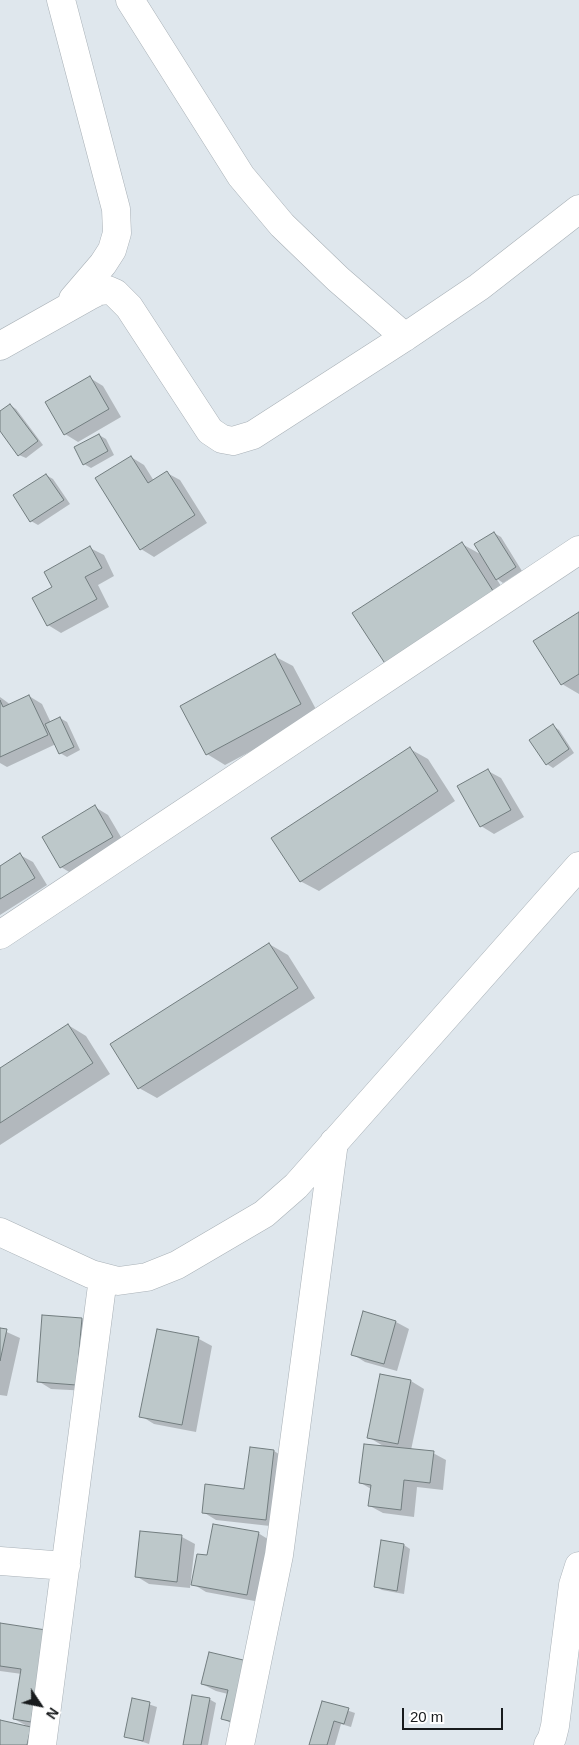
<!DOCTYPE html>
<html>
<head>
<meta charset="utf-8">
<style>
	body { margin:0 }
	#map { position:relative; width:579px; height:1745px; overflow:hidden; background:#dfe7ed; font-family:Helvetica,sans-serif }
	canvas { display:block }
	.north { position:absolute; left:15px; top:1680px; width:50px; height:50px; -webkit-text-stroke:4px #fff; paint-order:stroke; rotate:124deg; font-size:14px; font-weight:700; line-height:20px; text-align:center; color:#181b1d }
	.north::after { content:''; display:block; margin:auto; width:18px; height:22px; background:#181b1d; clip-path:polygon(50% 0,100% 100%,50% 72%,0 100%) }
	.scale { position:absolute; left:402px; top:1708px; width:101px; height:22px; box-sizing:border-box; border:2px solid #181b1d; border-top:0; padding-left:6px; font-size:15px; line-height:18px; white-space:nowrap; color:#181b1d; -webkit-text-stroke:4px #fff; paint-order:stroke }
</style>
</head>
<body>
<div id="map">
<canvas width="579" height="1745"></canvas>
<div class="north">N</div>
<div class="scale">20 m</div>
</div>
<script>
const c = document.querySelector('canvas').getContext('2d');
c.lineJoin = 'round';
function fillPath(path, color) { c.fillStyle = color; c.fill(path, 'evenodd'); }
const toPath = rows => new Path2D(rows.map(r => 'M' + r).join(''));
function stroke(path, color, width, dash) { c.strokeStyle = color; c.lineWidth = width; c.lineCap = dash ? 'butt' : 'round'; c.setLineDash(dash || []); c.stroke(path); }
fillPath(toPath([
	[90,378,103,386,121,417,78,442,65,434],
	[10,405,16,409,43,445,26,458,19,455,0,429,0,412],
	[99,435,106,439,114,455,91,468,84,464],
	[131,457,144,465,154,481,167,473,180,480,207,523,154,557,141,549],
	[46,475,53,479,70,504,38,525,31,521],
	[494,533,501,537,522,571,503,583,496,578,513,605,405,674,462,544,482,555],
	[90,548,104,555,114,576,98,585,109,607,61,633,48,625,54,588],
	[579,613,579,694,562,684],
	[274,656,293,666,319,715,225,765,207,754,182,706],
	[29,696,42,704,51,723,60,718,67,722,80,750,67,757,60,753,56,744,7,767,0,763,0,697,11,705],
	[553,726,559,730,574,753,553,768,547,764],
	[410,749,428,759,455,801,319,891,300,881],
	[488,771,501,778,524,817,494,834,481,826],
	[95,807,108,815,125,844,74,875,61,867],
	[20,855,33,862,47,885,0,915,0,867],
	[269,944,288,955,315,998,157,1098,139,1088],
	[68,1025,86,1036,110,1074,0,1145,0,1069],
	[364,1313,396,1322,409,1329,397,1371,365,1362,352,1354],
	[82,1319,95,1327,89,1391,51,1389,38,1381],
	[0,1329,20,1338,7,1396,0,1395],
	[158,1331,199,1339,212,1346,196,1432,154,1424,141,1416],
	[411,1381,424,1389,411,1450,433,1453,446,1460,443,1490,417,1487,414,1517,383,1513,370,1506,371,1489,361,1483,385,1447,368,1437],
	[274,1451,287,1459,279,1527,216,1520,203,1512,245,1491],
	[258,1533,271,1541,260,1602,206,1592,193,1584,208,1557],
	[182,1537,195,1544,190,1588,149,1584,136,1576],
	[404,1545,410,1549,404,1594,382,1590,375,1586],
	[0,1624,46,1631,42,1745,0,1745,0,1722,29,1727,14,1719,22,1674,0,1671],
	[255,1664,236,1726,222,1718,228,1694,216,1691,202,1684],
	[133,1699,157,1707,149,1744,125,1736],
	[209,1699,216,1703,208,1745,185,1745],
	[323,1702,355,1713,351,1727,341,1724,335,1745,310,1745]
]), '#0003');
const building = toPath([
	[90,376,109,409,64,435,45,402,90,376],
	[10,404,38,441,18,456,0,431,0,411,10,404],
	[99,434,108,451,83,465,74,447,99,434],
	[131,456,148,483,167,471,195,515,140,550,95,478,131,456],
	[46,474,64,500,30,522,13,495,46,474],
	[494,532,516,567,496,580,474,544,494,532],
	[462,542,495,594,386,665,352,613,462,542],
	[90,546,102,568,85,577,97,599,47,626,32,598,52,587,44,572,90,546],
	[579,612,579,674,561,685,533,641,579,612],
	[275,654,301,704,206,755,180,706,275,654],
	[29,695,48,735,0,757,0,700,3,707,29,695],
	[60,717,74,747,59,754,45,724,60,717],
	[553,724,569,749,546,765,529,740,553,724],
	[410,747,438,791,300,882,271,838,410,747],
	[488,769,511,810,480,827,457,786,488,769],
	[95,805,113,837,60,868,42,837,95,805],
	[20,853,35,878,0,899,0,866,20,853],
	[269,943,298,988,138,1089,110,1044,269,943],
	[68,1024,93,1063,0,1123,0,1068,68,1024],
	[363,1311,396,1321,384,1364,351,1355,363,1311],
	[42,1315,82,1318,76,1385,37,1382,42,1315],
	[0,1328,7,1329,0,1361,0,1328],
	[157,1329,199,1337,182,1425,139,1417,157,1329],
	[380,1374,411,1380,398,1444,367,1438,380,1374],
	[364,1444,434,1451,430,1483,404,1480,401,1510,368,1506,371,1485,359,1483,364,1444],
	[250,1447,274,1450,266,1520,202,1513,205,1484,244,1489,250,1447],
	[213,1524,259,1532,247,1595,191,1585,197,1554,207,1555,213,1524],
	[140,1531,182,1535,177,1582,135,1577,140,1531],
	[381,1540,404,1544,397,1591,374,1587,381,1540],
	[0,1623,46,1630,31,1722,13,1719,21,1669,0,1666,0,1623],
	[209,1652,256,1663,241,1724,221,1719,228,1690,201,1684,209,1652],
	[192,1695,210,1698,201,1745,183,1745,192,1695],
	[132,1698,150,1702,143,1741,124,1737,132,1698],
	[322,1701,349,1708,344,1724,334,1721,327,1745,309,1745,322,1701],
	[0,1720,31,1727,27,1745,0,1745,0,1720]
]);
fillPath(building, '#bdc8ca');
stroke(building, '#727d7f', 1);
const street = toPath([
	[61,0,116,209,117,233,112,250,103,264,73,299],
	[130,0,241,176,282,225,338,279,405,337],
	[0,346,89,296,99,291,108,290,115,293,129,307,210,431,222,439,233,441,253,435,405,337,479,287,579,209],
	[0,935,579,550],
	[0,1232,91,1274,118,1281,147,1277,177,1265,264,1214,296,1186,579,866],
	[0,1561,66,1566],
	[42,1745,103,1278],
	[240,1745,279,1555,334,1142],
	[548,1745,552,1738,555,1726,573,1585,579,1566]
]);
stroke(street, '#a9b1b7', 29);
stroke(street, '#fff', 28);
</script>
</body>
</html>
